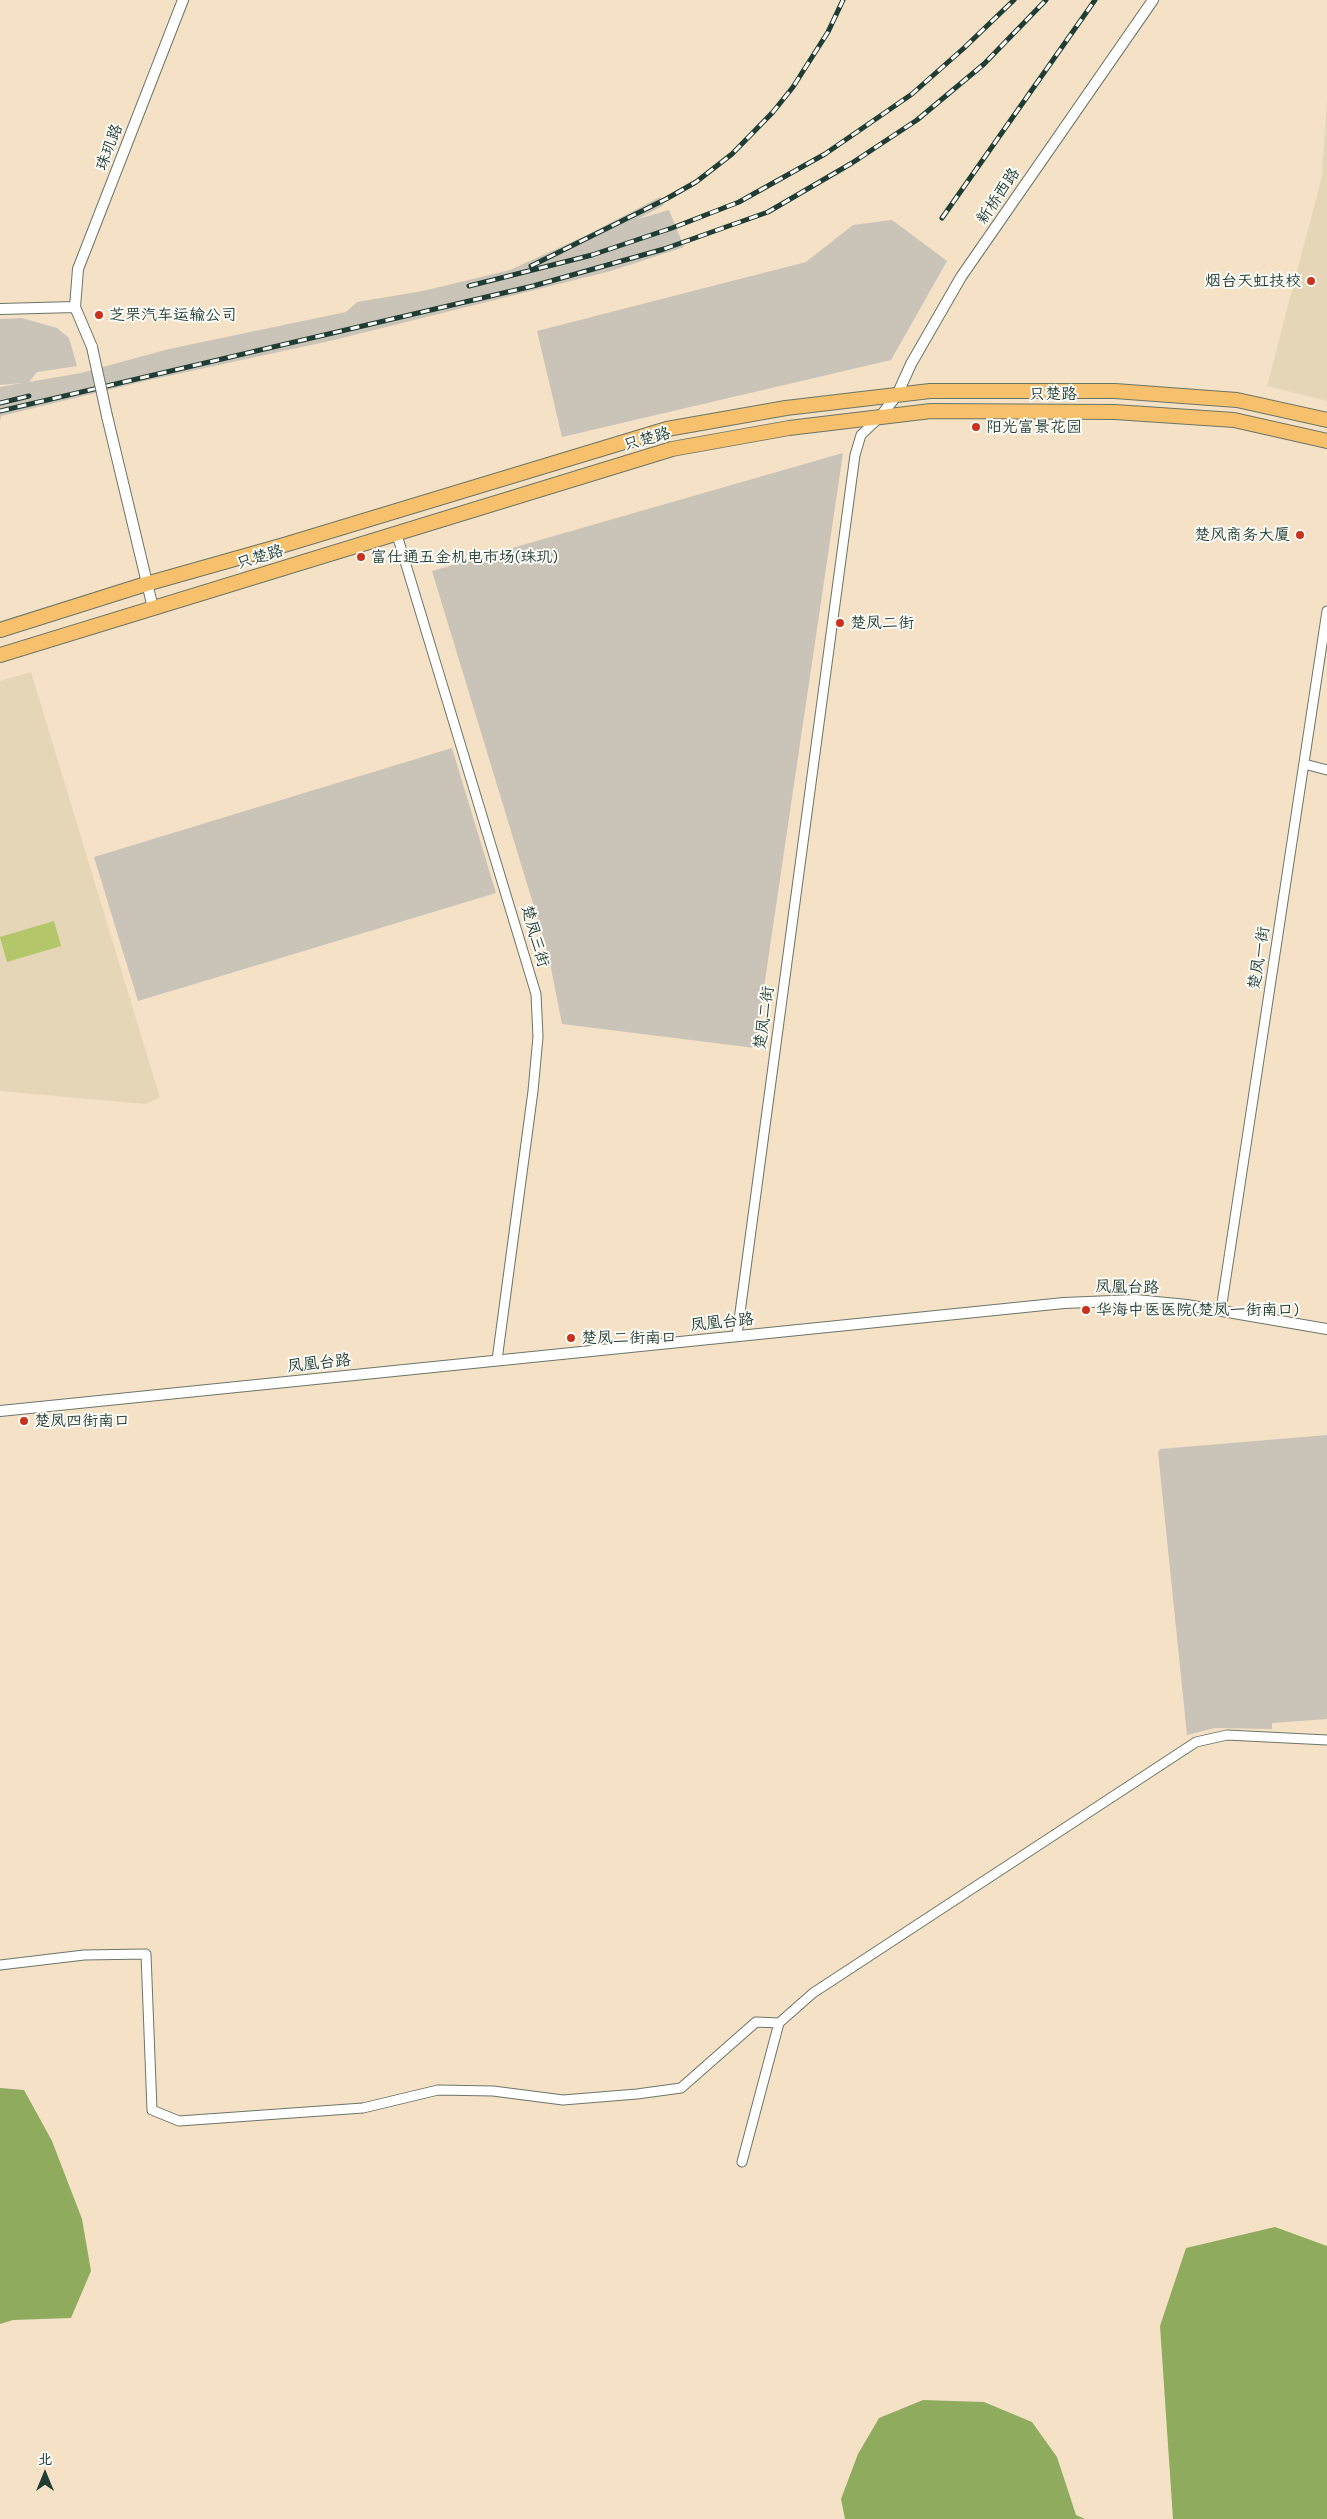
<!DOCTYPE html>
<html>
<head>
<meta charset="utf-8">
<style>
	body { margin:0 }
	#map { position:relative; width:1327px; height:2519px; overflow:hidden; background:#f5e1c6; font-family:Mali,"LXGW WenKai TC",sans-serif }
	canvas { display:block }
	.north { position:absolute; left:20px; top:2449px; width:50px; height:50px; -webkit-text-stroke:4px #fdfcf7; paint-order:stroke; rotate:0deg; font-size:14px; font-weight:700; line-height:20px; text-align:center; color:#1f3d34 }
	.north::after { content:''; display:block; margin:auto; width:18px; height:22px; background:#1f3d34; clip-path:polygon(50% 0,100% 100%,50% 72%,0 100%) }
</style>
</head>
<body>
<div id="map">
<canvas width="1327" height="2519"></canvas>
<div class="north">北</div>
</div>
<script>
const c = document.querySelector('canvas').getContext('2d');
c.lineJoin = 'round';
function fillPath(path, color) { c.fillStyle = color; c.fill(path, 'evenodd'); }
const toPath = rows => new Path2D(rows.map(r => 'M' + r).join(''));
function stroke(path, color, width, dash) { c.strokeStyle = color; c.lineWidth = width; c.lineCap = dash ? 'butt' : 'round'; c.setLineDash(dash || []); c.stroke(path); }
function label(font, color, halo, rows, align = 'center') {
  c.font = font + ' Mali,"LXGW WenKai TC",sans-serif'; c.lineWidth = 4; c.setLineDash([]); c.textBaseline = 'middle'; c.strokeStyle = halo; c.fillStyle = color; for (const [text, x, y, turn = 0] of rows) {
    c.save(); c.translate(x, y); c.rotate((+turn || 0) * Math.PI / 180); c.textAlign = isNaN(turn) ? turn : align; if (halo) c.strokeText(text, 0, 0); c.fillText(text, 0, 0); c.restore();
  }
}
fillPath(toPath([
	[1327,101,1327,401,1267,386,1322,176],
	[31,672,160,1098,145,1104,0,1091,0,681]
]), '#e5d6b7');
fillPath(toPath([
	[660,197,664,205,638,219,669,210,684,247,611,271,334,340,145,381,1,416,0,421,0,387,22,383,0,385,0,319,22,318,57,328,69,338,77,366,37,372,29,382,81,373,169,349,346,312,357,302,423,291,510,270,587,235],
	[892,220,947,261,891,360,562,437,537,331,806,262,853,225],
	[843,453,755,1048,562,1024,548,953,432,571],
	[452,748,496,893,138,1001,94,857],
	[1327,1435,1327,1719,1272,1723,1272,1729,1215,1728,1187,1735,1158,1452,1160,1449]
]), '#c9c3b8');
fillPath(toPath([
	[54,921,61,946,7,962,0,937]
]), '#b4c66a');
fillPath(toPath([
	[0,2088,24,2090,52,2141,82,2219,91,2271,71,2318,13,2320,0,2324],
	[1275,2227,1327,2246,1327,2519,1173,2519,1160,2326,1186,2248],
	[923,2400,984,2402,1032,2422,1057,2457,1076,2515,1085,2519,845,2519,841,2499,858,2454,879,2418]
]), '#8fab5e');
const minor = toPath([
	[397,535,536,994,538,1037,533,1091,497,1360],
	[1304,764,1327,770],
	[1221,1310,1327,611],
	[737,1335,855,455,861,435,880,417],
	[0,1965,84,1955,146,1954,152,2110,179,2121,363,2108,438,2090,493,2091,563,2100,637,2094,681,2088,756,2022,779,2023],
	[742,2162,779,2023,813,1993,1196,1742,1227,1735,1327,1740]
]);
const tertiary = toPath([
	[0,309,75,307],
	[92,347,75,307,78,269,183,0],
	[107,416,153,608],
	[880,417,897,395,911,364,961,277,1153,0],
	[0,1411,1064,1303,1136,1300,1187,1305,1327,1329]
]);
const primary = toPath([
	[0,630,146,584,284,545,667,429,786,408,930,391,1115,391,1237,400,1327,420],
	[0,655,672,449,789,428,931,411,1115,412,1234,420,1327,441]
]);
stroke(minor, '#6a7667', 11);
stroke(tertiary, '#6a7667', 12);
stroke(primary, '#6a7667', 16);
stroke(minor, '#fff', 9);
stroke(tertiary, '#fff', 10);
stroke(primary, '#f7c06c', 14);
const rail = toPath([
	[942,218,1095,0],
	[531,266,666,199,696,182,732,154,773,112,793,87,828,32,843,0],
	[469,286,592,255,672,228,739,202,825,154,912,94,964,48,1014,0],
	[0,403,29,396],
	[0,411,533,286,664,249,768,212,852,163,917,120,984,64,1046,0]
]);
stroke(rail, '#1f3d34', 5);
stroke(rail, '#fdfcf7', 3, [9]);
const tertiaryBridge = toPath([
	[92,347,107,416]
]);
stroke(tertiaryBridge, '#6a7667', 12, []);
stroke(tertiaryBridge, '#fff', 10);
for (const [x, y, r, color] of [
	[1311,281,5,"#c8321e"],
	[99,315,5,"#c8321e"],
	[976,427,5,"#c8321e"],
	[1300,535,5,"#c8321e"],
	[361,557,5,"#c8321e"],
	[840,623,5,"#c8321e"],
	[1086,1310,5,"#c8321e"],
	[571,1338,5,"#c8321e"],
	[24,1421,5,"#c8321e"]
]) { const dot = new Path2D(); dot.arc(x, y, r, 0, 2 * Math.PI); c.fillStyle = color; c.fill(dot); stroke(dot, '#fdfcf7', 2); }
label('16px', '#1f3d34', '#fdfcf7', [
	["珠玑路",109,147,-69],
	["新桥西路",998,196,-56],
	["只楚路",1053,394],
	["只楚路",647,439,-16],
	["只楚路",260,557,-17],
	["楚凤三街",535,936,74],
	["楚凤一街",1259,958,-81],
	["楚凤二街",764,1018,-82],
	["凤凰台路",1127,1287,1],
	["凤凰台路",722,1322,-6],
	["凤凰台路",319,1363,-6]
]);
label('16px', '#1f3d34', '#fdfcf7', [
	["烟台天虹技校",1301,281,"right"],
	["芝罘汽车运输公司",109,315],
	["阳光富景花园",986,427],
	["楚风商务大厦",1290,535,"right"],
	["富仕通五金机电市场(珠玑)",371,557],
	["楚凤二街",850,623],
	["华海中医医院(楚凤一街南口)",1096,1310],
	["楚凤二街南口",581,1338],
	["楚凤四街南口",34,1421]
], 'left');
</script>
</body>
</html>
